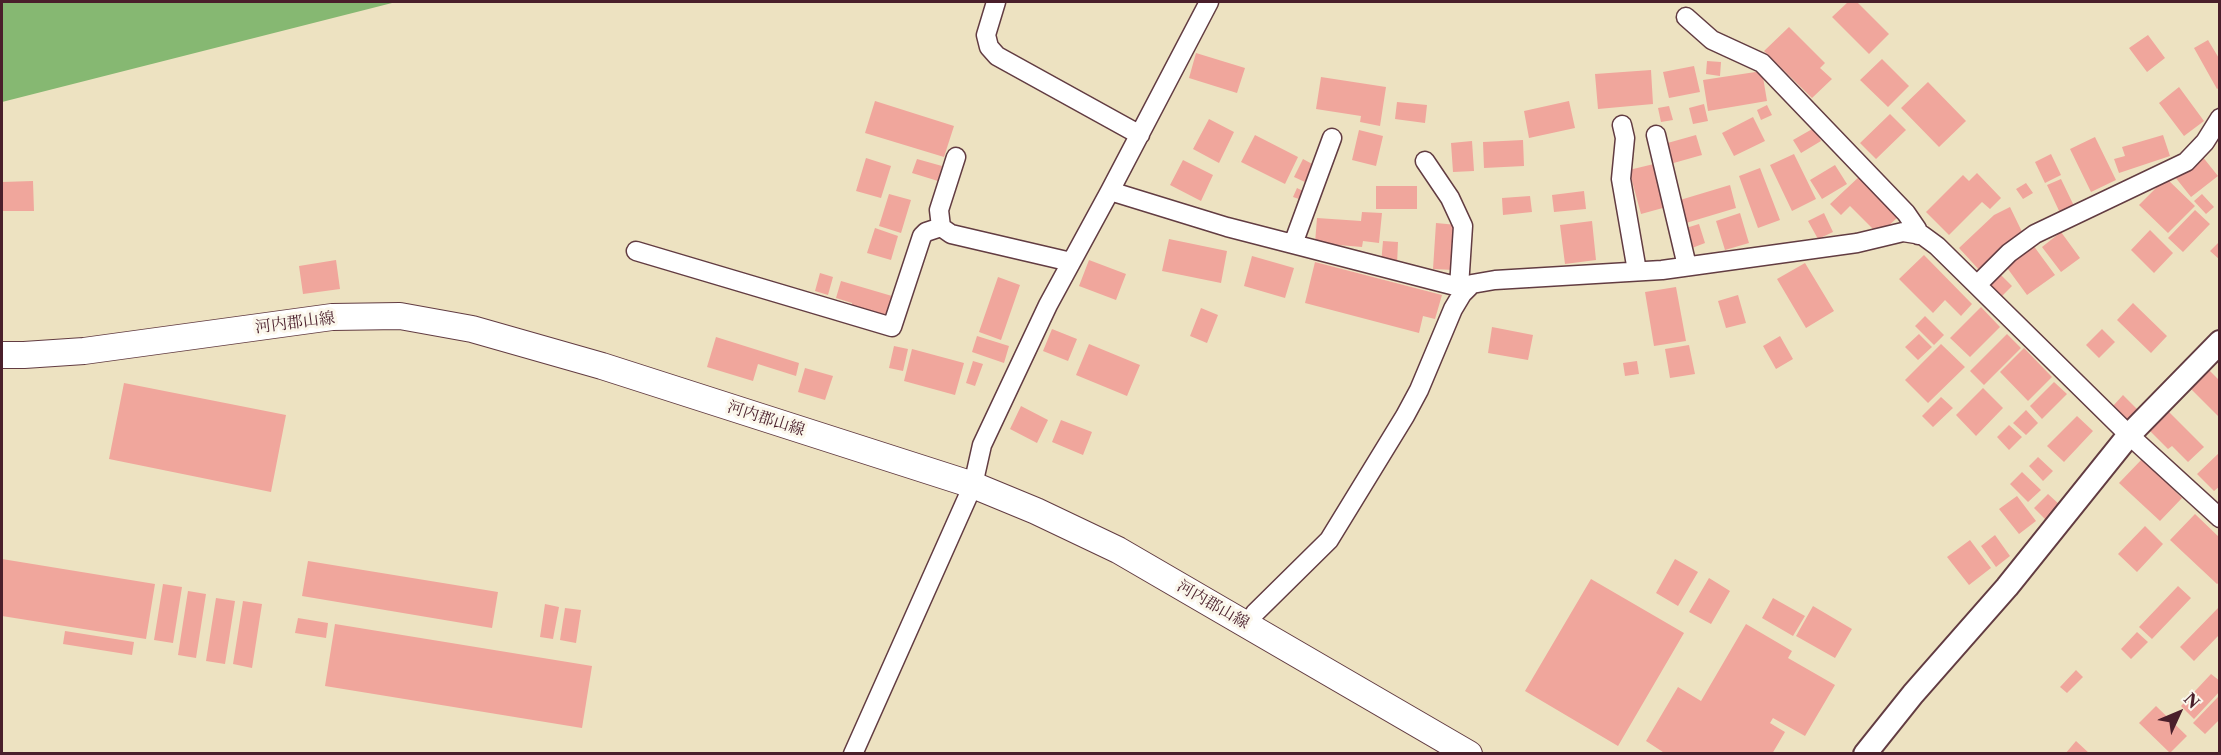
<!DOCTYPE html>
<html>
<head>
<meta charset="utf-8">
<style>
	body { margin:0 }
	#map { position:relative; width:2221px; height:755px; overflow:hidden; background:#ede2c1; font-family:"Libre Caslon Text",serif }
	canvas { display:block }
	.frame { position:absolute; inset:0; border:3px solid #4a1f2b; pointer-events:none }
	.north { position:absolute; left:2149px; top:683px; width:60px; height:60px; -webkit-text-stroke:4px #fbf7ec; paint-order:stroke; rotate:46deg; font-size:16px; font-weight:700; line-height:24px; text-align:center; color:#4a1f2b }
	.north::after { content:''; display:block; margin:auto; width:21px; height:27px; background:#4a1f2b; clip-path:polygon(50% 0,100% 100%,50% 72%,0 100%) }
</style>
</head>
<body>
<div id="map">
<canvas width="2221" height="755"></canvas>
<div class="frame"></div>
<div class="north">N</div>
</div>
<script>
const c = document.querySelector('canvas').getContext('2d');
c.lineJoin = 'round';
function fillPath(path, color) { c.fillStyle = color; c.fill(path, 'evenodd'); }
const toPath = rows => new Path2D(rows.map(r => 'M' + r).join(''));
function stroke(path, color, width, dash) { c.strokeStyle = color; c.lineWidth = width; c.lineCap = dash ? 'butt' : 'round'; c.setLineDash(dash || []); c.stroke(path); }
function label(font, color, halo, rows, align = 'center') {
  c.font = font + ' "Libre Caslon Text","Noto Serif JP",serif'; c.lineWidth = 6; c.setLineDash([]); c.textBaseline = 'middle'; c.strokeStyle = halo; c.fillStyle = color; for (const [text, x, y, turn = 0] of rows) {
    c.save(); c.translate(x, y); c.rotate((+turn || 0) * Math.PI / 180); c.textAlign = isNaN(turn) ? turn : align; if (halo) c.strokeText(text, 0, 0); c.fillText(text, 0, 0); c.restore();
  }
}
fillPath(toPath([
	[2,2,396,2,2,102]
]), '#86b872');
fillPath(toPath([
	[1848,2,1857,2,1889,34,1869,54,1832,17],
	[1789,27,1825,63,1820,68,1832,79,1812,98,1764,51],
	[2148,35,2165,58,2147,72,2129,48],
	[2208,40,2220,60,2220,87,2217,89,2194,48],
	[1196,53,1245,68,1237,93,1189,78],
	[1882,59,1909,86,1888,107,1860,80],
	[1707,61,1721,62,1720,76,1706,74],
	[1694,66,1700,92,1669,98,1663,72],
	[1651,70,1653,104,1598,109,1595,74],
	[1762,71,1767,101,1708,111,1703,80],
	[1321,77,1386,87,1380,126,1360,122,1361,116,1316,109],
	[1928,82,1966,121,1939,147,1901,108],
	[2179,87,2204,121,2184,136,2159,103],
	[875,101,954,126,944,157,865,133],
	[1569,101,1575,128,1529,138,1524,111],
	[1397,102,1427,105,1425,123,1395,119],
	[1704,104,1708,121,1693,124,1689,108],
	[1767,105,1772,115,1761,120,1757,110],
	[1669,106,1673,120,1661,122,1658,108],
	[1890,114,1906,130,1876,159,1860,143],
	[1753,117,1765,141,1734,156,1722,133],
	[1209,119,1234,132,1219,163,1193,149],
	[1814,128,1821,141,1801,153,1793,140],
	[1359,130,1383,136,1376,166,1352,160],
	[1255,135,1298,157,1285,184,1241,162],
	[1696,135,1702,155,1670,164,1664,144],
	[2163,135,2170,156,2119,173,2114,159,2125,156,2122,147],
	[2095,137,2116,180,2091,192,2070,149],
	[1523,140,1524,166,1484,168,1483,142],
	[1472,141,1474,171,1453,172,1451,143],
	[1794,154,1816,199,1792,211,1770,165],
	[2051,154,2061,175,2045,183,2035,162],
	[2202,156,2218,176,2191,197,2175,177],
	[866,158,891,166,881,198,856,191],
	[917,159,942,166,938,181,912,173],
	[1303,159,1314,165,1305,182,1294,177],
	[1183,160,1213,175,1201,201,1170,185],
	[1658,163,1670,206,1641,214,1629,170],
	[1835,165,1847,184,1822,199,1810,180],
	[1760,168,1780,220,1758,228,1739,176],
	[1977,173,2001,198,1990,209,1982,202,1949,235,1926,212,1963,175,1969,181],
	[1861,175,1900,215,1879,235,1850,206,1841,215,1830,204],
	[2166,178,2195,206,2168,233,2139,205],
	[2061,179,2075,208,2061,215,2047,185],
	[33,181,34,211,2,211,2,182],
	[2026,183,2033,193,2023,199,2016,189],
	[1730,185,1736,208,1686,223,1680,200],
	[1376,186,1417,186,1417,209,1376,209],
	[1297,188,1303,191,1299,199,1293,197],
	[1584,191,1586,209,1554,212,1552,195],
	[889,194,911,200,901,233,879,226],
	[2202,194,2214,207,2206,214,2194,201],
	[1530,196,1532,212,1503,215,1502,198],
	[2010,207,2025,238,1981,272,1959,248,1994,215],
	[2195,210,2210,224,2183,252,2168,238],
	[1362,212,1382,213,1379,243,1363,241,1362,247,1315,243,1317,218,1361,221],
	[1740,213,1749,243,1725,250,1716,221],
	[1824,213,1833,232,1818,239,1808,221],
	[1592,221,1596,260,1565,264,1560,225],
	[1436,223,1457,225,1454,270,1433,269],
	[1699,224,1705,243,1692,248,1686,228],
	[875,228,898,236,891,260,867,253],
	[2150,230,2173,253,2154,273,2131,250],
	[2061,232,2080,258,2061,272,2042,247],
	[1169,239,1227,251,1221,283,1162,271],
	[1383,241,1398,242,1397,265,1381,264],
	[2220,241,2220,260,2210,251],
	[2033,245,2055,275,2027,295,2005,265],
	[1924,255,1972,304,1961,316,1945,300,1933,313,1899,279],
	[1252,256,1294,268,1285,298,1244,286],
	[336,260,340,289,303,294,299,266],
	[1089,260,1126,274,1116,300,1079,286],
	[1315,262,1442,295,1435,319,1423,316,1419,333,1305,303],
	[1805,263,1834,311,1806,328,1777,279],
	[1997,271,2012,286,2001,297,1987,282],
	[820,273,833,277,828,295,815,291],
	[998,277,1020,285,1001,340,979,332],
	[841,281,892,296,885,318,851,307,852,303,836,298],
	[1676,287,1686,341,1654,346,1645,292],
	[1738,295,1746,323,1726,328,1718,301],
	[2133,303,2167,336,2151,353,2117,320],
	[1981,307,2000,327,1970,357,1950,338],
	[1201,308,1218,315,1207,343,1190,336],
	[1925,316,1944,335,1934,345,1915,326],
	[1492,327,1533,335,1528,360,1488,353],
	[1052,329,1077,339,1068,361,1043,351],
	[2102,329,2115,342,2099,358,2086,345],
	[1919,334,1932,347,1918,360,1905,347],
	[2007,334,2021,348,1984,385,1970,371],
	[977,336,1009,346,1004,363,972,352],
	[1780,336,1793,359,1776,369,1763,346],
	[716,337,799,363,796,376,758,364,753,381,707,367],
	[1089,344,1140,365,1127,396,1076,375],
	[1941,344,1965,367,1928,403,1905,380],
	[1689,345,1695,374,1670,378,1665,349],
	[894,346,908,349,903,371,889,368],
	[2024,348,2052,377,2028,401,2000,372],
	[912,349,964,363,955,395,904,381],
	[973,361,983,364,975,386,966,383],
	[1637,361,1639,374,1625,376,1623,363],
	[805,368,833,376,825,400,798,392],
	[2209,370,2220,381,2220,415,2218,416,2190,388],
	[2054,382,2067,394,2042,419,2030,406],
	[124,383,286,415,271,492,109,459],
	[1983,388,2003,408,1976,436,1956,415],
	[2123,395,2138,410,2128,420,2113,406],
	[1941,397,1953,408,1933,427,1922,416],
	[1021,406,1048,420,1037,443,1010,429],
	[2026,410,2038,423,2026,435,2013,423],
	[2169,412,2204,447,2188,462,2172,446,2168,449,2150,431],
	[2077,416,2093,431,2064,462,2047,446],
	[1061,420,1092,432,1083,455,1052,442],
	[2009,425,2022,437,2009,450,1997,437],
	[2220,452,2220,486,2214,491,2197,474],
	[2038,457,2053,471,2043,481,2029,466],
	[2142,459,2182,498,2160,521,2119,483],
	[2022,472,2041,490,2028,502,2010,484],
	[2048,494,2060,505,2046,520,2034,508],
	[2017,496,2036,521,2019,534,1999,509],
	[2195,514,2220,538,2220,582,2217,584,2170,540],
	[2145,526,2163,544,2137,572,2118,554],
	[1995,535,2010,556,1996,567,1981,546],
	[1970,540,1991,568,1969,585,1947,557],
	[2,559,155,584,146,639,2,616],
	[1675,559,1698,572,1678,606,1656,593],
	[308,561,498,592,492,628,302,596],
	[1709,578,1730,591,1711,624,1689,612],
	[1591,579,1684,633,1618,746,1525,691],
	[163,584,182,587,173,643,154,640],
	[2178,586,2191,598,2152,639,2139,627],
	[188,591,206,594,196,658,178,655],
	[216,598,235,601,225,664,206,661],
	[1773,598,1805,616,1793,636,1762,618],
	[243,601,262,604,252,668,233,664],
	[545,604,559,607,553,639,540,637],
	[1813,606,1852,629,1835,658,1796,636],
	[2220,606,2220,634,2194,661,2180,647],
	[565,608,581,610,576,643,560,640],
	[298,618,328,623,326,638,295,633],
	[335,624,592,666,582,728,325,686],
	[1746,624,1792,651,1788,658,1835,685,1805,736,1773,718,1770,723,1785,732,1772,754,1666,754,1646,741,1678,687,1701,701],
	[65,631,134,642,132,655,63,644],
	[2137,632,2148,642,2131,659,2121,649],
	[2076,670,2083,677,2067,693,2060,687],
	[2211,674,2220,681,2220,691,2194,719,2181,706],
	[2218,697,2220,719,2205,734,2193,723],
	[2156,706,2187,736,2170,753,2139,723],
	[2076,741,2090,754,2065,754]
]), '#f0a69c');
const minor = toPath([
	[996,2,986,35,989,47,997,56,1140,135],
	[1686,17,1712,40,1762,63,1906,213,1917,229,1918,235],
	[1622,125,1625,138,1621,179,1637,271],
	[1656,135,1687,266],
	[956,157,939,210,941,227,951,234,1071,262],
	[1425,161,1450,198,1463,226,1459,287],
	[1110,191,1227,227,1467,289],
	[1293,244,1332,138],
	[636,251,892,327,922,236,926,232,941,227],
	[1977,285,2009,253,2035,234,2186,162,2205,142,2220,118],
	[1247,624,1255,613,1329,540,1405,416,1419,390,1453,309,1462,294,1472,284,1495,280,1662,270,1857,243,1903,232,1922,235,1937,246,2129,435,2220,518],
	[853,754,973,485,982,445,1048,305,1110,191,1209,2]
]);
const tertiary = toPath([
	[1865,754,1913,694,2007,587,2129,435,2220,342]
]);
const secondary = toPath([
	[2,355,24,355,84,351,332,317,400,316,472,329,602,366,973,485,1036,511,1118,550,1469,754]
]);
stroke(minor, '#623c42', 21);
stroke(tertiary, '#623c42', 26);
stroke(secondary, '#623c42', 28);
stroke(minor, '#fff', 18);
stroke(tertiary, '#fff', 22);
stroke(secondary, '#fff', 26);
label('16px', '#4a1f2b', '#fbf7ec', [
	["河内郡山線",295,323,-7],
	["河内郡山線",766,419,18],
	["河内郡山線",1213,605,30]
]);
</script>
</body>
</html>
